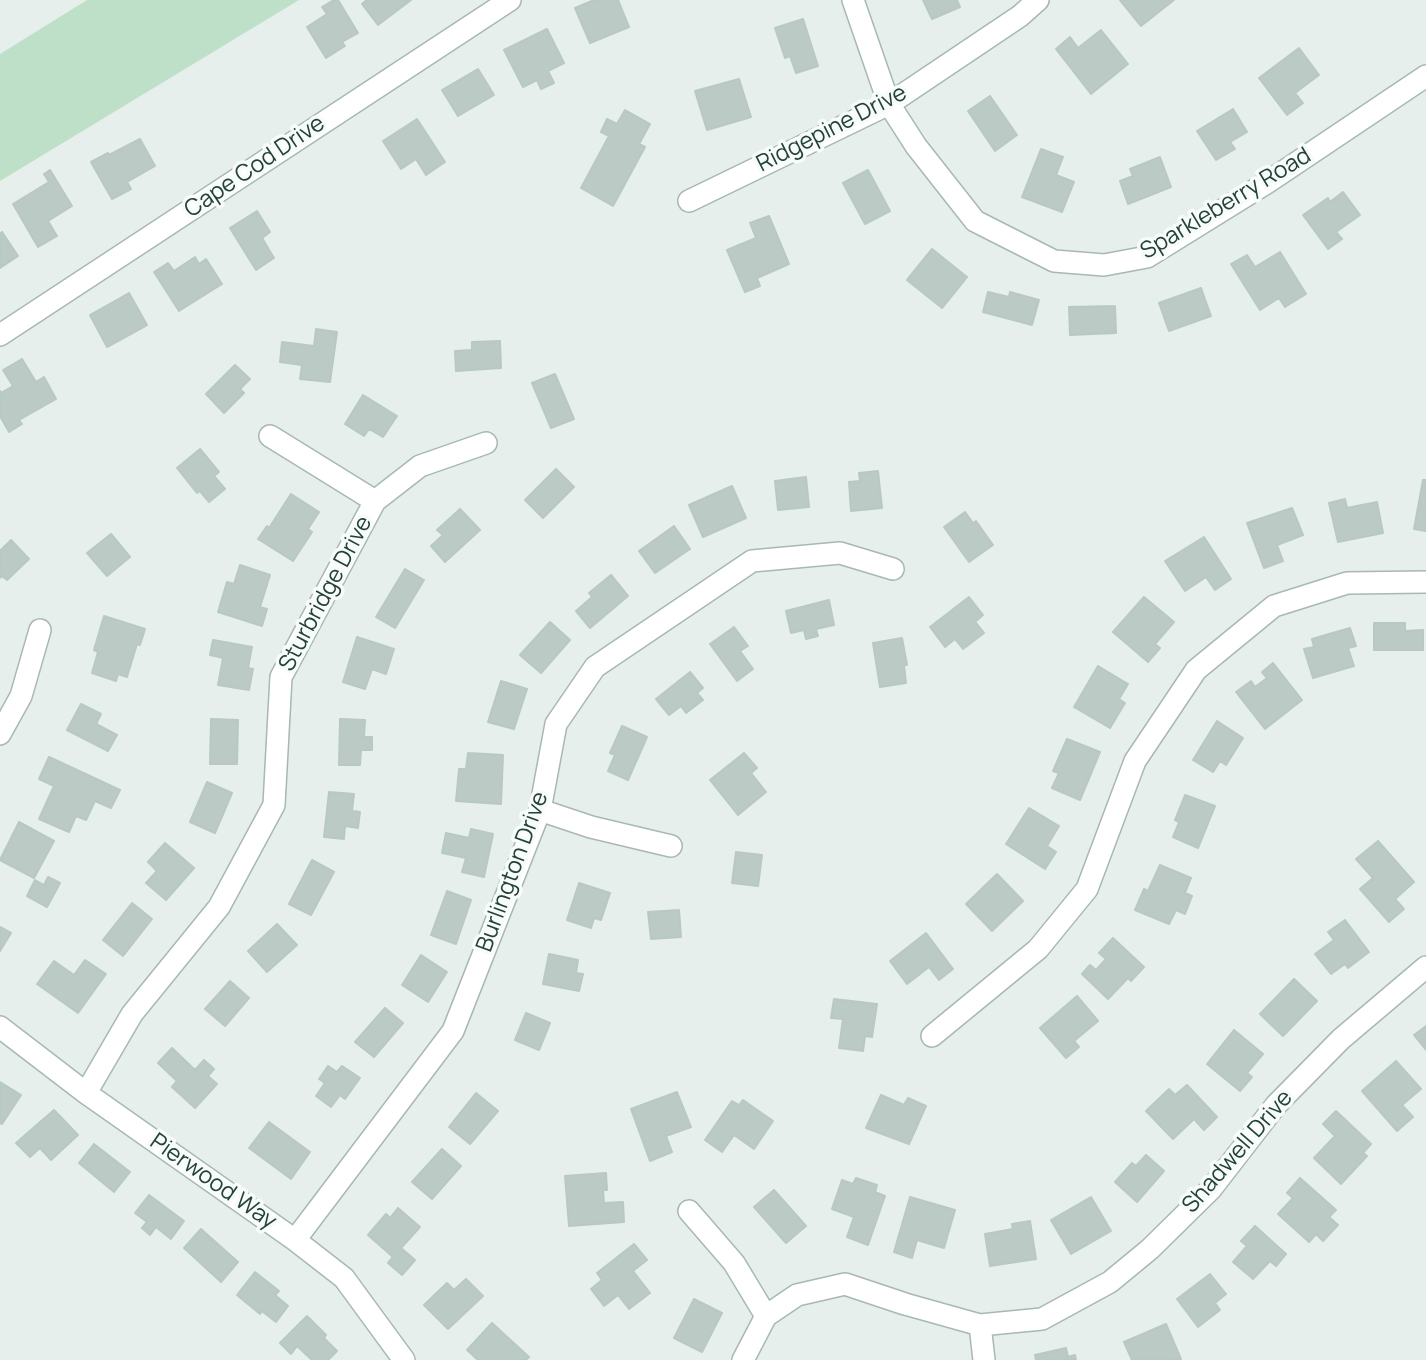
<!DOCTYPE html>
<html>
<head>
<meta charset="utf-8">
<style>
	body { margin:0 }
	canvas { display:block; background:#e6efeb }
</style>
</head>
<body>
<canvas width="1426" height="1360"></canvas>
<script>
const c = document.querySelector('canvas').getContext('2d');
c.lineJoin = 'round';
function fillPath(path, color) { c.fillStyle = color; c.fill(path, 'evenodd'); }
const toPath = rows => new Path2D(rows.map(r => 'M' + r).join(''));
function stroke(path, color, width, dash) { c.strokeStyle = color; c.lineWidth = width; c.lineCap = dash ? 'butt' : 'round'; c.setLineDash(dash || []); c.stroke(path); }
function label(font, color, halo, rows, align = 'center') {
  c.font = font + ' Manrope,sans-serif'; c.lineWidth = 7; c.setLineDash([]); c.textBaseline = 'middle'; c.strokeStyle = halo; c.fillStyle = color; for (const [text, x, y, turn = 0] of rows) {
    c.save(); c.translate(x, y); c.rotate((+turn || 0) * Math.PI / 180); c.textAlign = isNaN(turn) ? turn : align; if (halo) c.strokeText(text, 0, 0); c.fillText(text, 0, 0); c.restore();
  }
}
fillPath(toPath([
	[87,0,299,0,0,181,0,54]
]), '#bfe0c8');
const building = toPath([
	[334,0,338,0,358,33,342,42,345,46,326,58,307,27,327,14,322,7,334,0],
	[367,0,411,0,378,25,362,4,367,0],
	[594,0,618,0,629,27,590,43,575,8,594,0],
	[923,0,957,0,960,7,932,19,923,0],
	[1120,0,1174,0,1141,26,1120,0],
	[803,19,818,66,796,73,790,56,785,58,775,28,803,19],
	[547,29,564,63,548,71,554,83,541,89,537,80,523,87,504,50,547,29],
	[1101,30,1128,64,1091,94,1056,49,1070,37,1078,48,1101,30],
	[1299,48,1319,75,1295,93,1303,103,1287,115,1259,78,1299,48],
	[478,69,494,95,458,116,442,90,478,69],
	[739,79,751,117,707,130,695,91,739,79],
	[990,96,1017,135,995,151,968,111,990,96],
	[1233,109,1247,132,1230,142,1235,149,1216,160,1197,131,1233,109],
	[625,110,650,124,639,144,645,147,613,206,581,188,609,136,601,132,607,119,617,124,625,110],
	[417,119,445,162,426,175,416,159,401,169,383,141,417,119],
	[140,139,155,166,127,182,131,189,112,199,91,162,108,153,109,155,140,139],
	[1041,149,1063,157,1056,175,1074,182,1062,212,1022,197,1041,149],
	[1160,157,1171,187,1128,204,1120,181,1133,176,1130,169,1160,157],
	[50,170,72,206,48,221,57,236,38,247,13,204,49,182,44,174,50,170],
	[868,170,890,211,865,224,843,183,868,170],
	[1343,192,1360,215,1336,232,1342,239,1328,249,1303,215,1328,198,1330,202,1343,192],
	[257,211,270,232,262,238,274,258,256,270,230,228,257,211],
	[769,216,789,264,757,278,760,286,745,292,727,250,756,238,750,223,769,216],
	[2,232,18,256,0,268,0,234,2,232],
	[932,249,967,277,942,308,907,280,932,249],
	[1280,252,1306,294,1285,307,1279,298,1260,310,1231,264,1247,255,1255,267,1280,252],
	[195,257,199,264,206,259,222,284,179,311,154,272,168,263,174,271,195,257],
	[1201,288,1211,316,1169,331,1159,303,1201,288],
	[988,292,1009,297,1010,292,1039,300,1032,325,983,312,988,292],
	[129,293,147,325,107,347,90,315,129,293],
	[1115,306,1116,333,1070,335,1069,307,1115,306],
	[316,329,337,332,330,382,300,379,302,365,280,362,282,342,314,346,316,329],
	[500,341,501,368,456,371,455,351,472,350,472,342,500,341],
	[22,359,36,382,44,377,56,399,19,420,22,424,9,432,0,416,0,391,1,393,13,386,3,370,22,359],
	[235,365,250,379,240,389,244,393,224,413,206,394,235,365],
	[555,374,574,419,551,428,532,383,555,374],
	[363,395,397,416,383,437,369,429,364,436,345,424,363,395],
	[200,449,219,472,214,476,225,489,209,502,200,491,197,493,177,468,200,449],
	[556,469,574,487,543,518,525,500,556,469],
	[878,471,882,508,851,511,849,482,860,481,859,473,878,471],
	[806,477,809,507,778,510,775,481,806,477],
	[1423,480,1426,480,1426,531,1414,529,1423,480],
	[732,486,746,518,703,537,689,505,732,486],
	[291,494,319,512,308,529,312,532,293,561,258,539,267,526,269,528,291,494],
	[1345,499,1347,508,1377,502,1383,533,1338,542,1329,503,1345,499],
	[1292,508,1303,535,1277,545,1283,561,1264,568,1247,523,1292,508],
	[460,509,480,530,445,562,431,546,443,535,437,530,460,509],
	[965,512,973,523,976,521,993,545,969,562,944,527,965,512],
	[674,526,690,549,655,573,639,551,674,526],
	[111,534,130,557,107,576,87,553,111,534],
	[1204,537,1231,579,1215,590,1206,577,1185,591,1165,561,1204,537],
	[11,540,29,559,7,580,2,576,0,578,0,551,11,540],
	[240,565,270,575,260,607,267,609,262,626,218,612,227,582,234,584,240,565],
	[405,569,424,580,395,628,376,617,405,569],
	[611,575,628,596,590,628,576,611,592,597,589,593,611,575],
	[969,597,983,615,975,622,984,633,963,649,955,639,945,647,930,627,969,597],
	[1144,597,1174,622,1155,644,1160,648,1148,662,1113,632,1144,597],
	[829,600,834,625,816,629,818,636,806,639,804,630,791,633,786,611,829,600],
	[104,616,145,629,140,645,137,644,127,677,118,674,116,681,92,673,98,652,94,650,104,616],
	[550,622,570,640,541,673,520,655,550,622],
	[1374,623,1405,623,1405,631,1423,630,1423,650,1374,650,1374,623],
	[734,627,748,646,740,651,753,669,737,681,710,644,734,627],
	[1350,628,1356,646,1348,648,1354,666,1313,678,1304,649,1314,647,1312,639,1350,628],
	[357,637,394,649,386,674,372,669,365,689,343,682,357,637],
	[902,638,907,665,904,665,906,683,880,687,873,643,902,638],
	[213,640,252,647,248,668,253,669,249,690,218,685,223,658,210,655,213,640],
	[1273,663,1302,700,1265,729,1236,692,1251,681,1255,687,1267,678,1262,672,1273,663],
	[1098,666,1128,684,1119,699,1125,703,1110,728,1074,707,1098,666],
	[690,672,703,688,697,693,703,700,686,713,681,706,669,715,656,699,690,672],
	[501,681,527,689,514,729,488,722,501,681],
	[81,704,101,714,96,724,117,735,108,751,67,730,81,704],
	[211,719,238,720,237,764,210,764,211,719],
	[340,719,365,720,364,737,372,737,372,750,361,750,360,765,339,765,340,719],
	[1217,721,1243,738,1226,765,1220,761,1213,772,1193,760,1217,721],
	[622,726,647,737,628,780,608,771,615,755,610,753,622,726],
	[1067,739,1100,752,1080,800,1052,788,1059,773,1053,771,1067,739],
	[468,753,503,755,501,804,456,801,459,769,466,769,468,753],
	[744,753,757,768,751,773,766,792,738,815,710,780,744,753],
	[49,757,120,790,111,808,95,801,86,820,76,816,69,832,39,819,54,786,39,779,49,757],
	[207,782,232,793,215,833,190,822,207,782],
	[329,792,354,794,352,811,360,812,358,828,345,826,344,839,324,837,329,792],
	[1185,795,1215,806,1198,848,1173,837,1179,822,1175,820,1185,795],
	[1029,808,1059,826,1047,846,1056,852,1045,869,1006,844,1029,808],
	[19,822,54,841,34,878,0,860,19,822],
	[471,829,493,834,484,877,462,872,466,858,442,853,446,833,469,838,471,829],
	[1378,841,1414,882,1395,899,1404,909,1389,922,1360,889,1373,878,1356,859,1378,841],
	[165,843,194,868,166,900,146,883,157,871,148,862,165,843],
	[736,852,762,855,758,886,732,883,736,852],
	[312,860,334,872,311,915,289,904,312,860],
	[1160,865,1191,878,1185,893,1192,896,1185,914,1176,910,1169,924,1135,910,1144,889,1148,891,1160,865],
	[997,874,1023,901,992,931,966,904,997,874],
	[48,877,60,883,47,907,27,896,35,880,44,885,48,877],
	[579,883,610,893,601,920,594,918,591,928,567,920,579,883],
	[447,891,471,900,456,944,431,935,447,891],
	[132,903,152,919,123,956,103,940,132,903],
	[679,910,681,937,651,939,648,912,679,910],
	[1345,920,1369,952,1348,968,1345,964,1331,974,1315,954,1334,940,1328,932,1345,920],
	[277,924,297,945,267,972,248,951,277,924],
	[0,927,11,933,0,951,0,927],
	[926,933,953,969,939,980,929,967,907,984,890,961,926,933],
	[1113,938,1144,967,1131,981,1128,978,1108,999,1082,974,1090,965,1096,970,1106,959,1099,953,1113,938],
	[549,954,578,960,576,973,583,974,579,991,543,984,549,954],
	[421,955,447,972,428,1002,402,985,421,955],
	[85,960,106,974,78,1013,37,984,54,961,74,975,85,960],
	[1294,979,1317,1001,1283,1036,1260,1014,1294,979],
	[230,981,249,998,225,1026,205,1009,230,981],
	[1077,996,1098,1021,1074,1041,1079,1047,1066,1058,1040,1028,1077,996],
	[834,999,877,1004,872,1037,865,1036,863,1051,839,1048,843,1019,831,1018,834,999],
	[385,1008,403,1023,374,1057,355,1042,385,1008],
	[526,1013,550,1023,539,1050,515,1040,526,1013],
	[1426,1026,1426,1050,1414,1035,1426,1026],
	[1234,1030,1263,1054,1247,1073,1252,1077,1240,1091,1207,1064,1234,1030],
	[172,1048,195,1070,204,1060,214,1069,208,1076,217,1084,195,1108,172,1087,177,1081,158,1063,172,1048],
	[1396,1061,1421,1089,1402,1105,1413,1117,1397,1131,1362,1091,1396,1061],
	[328,1066,337,1072,342,1066,360,1078,345,1099,340,1095,331,1107,316,1096,325,1083,319,1079,328,1066],
	[0,1082,21,1095,2,1124,0,1123,0,1082],
	[1187,1085,1217,1117,1204,1130,1194,1119,1173,1139,1146,1111,1169,1089,1175,1095,1187,1085],
	[677,1092,691,1127,666,1136,672,1152,650,1161,631,1109,677,1092],
	[476,1093,498,1111,470,1144,449,1127,476,1093],
	[881,1095,904,1105,908,1098,926,1106,909,1144,866,1128,881,1095],
	[743,1100,773,1121,754,1149,734,1135,722,1152,705,1140,732,1101,739,1105,743,1100],
	[54,1110,78,1135,51,1160,40,1148,30,1157,16,1143,54,1110],
	[1336,1111,1371,1144,1363,1153,1367,1156,1341,1184,1314,1158,1335,1136,1323,1124,1336,1111],
	[269,1122,310,1152,291,1179,249,1148,269,1122],
	[94,1144,130,1172,114,1192,79,1163,94,1144],
	[442,1149,461,1166,432,1199,412,1182,442,1149],
	[1146,1155,1164,1171,1137,1202,1115,1182,1132,1163,1136,1166,1146,1155],
	[606,1173,607,1190,603,1190,604,1203,623,1202,624,1222,569,1226,565,1176,606,1173],
	[856,1178,877,1185,875,1192,885,1196,868,1245,847,1237,854,1217,832,1209,842,1180,853,1184,856,1178],
	[1300,1178,1336,1210,1329,1217,1338,1225,1323,1241,1316,1234,1309,1242,1278,1214,1293,1198,1287,1193,1300,1178],
	[774,1190,806,1226,786,1243,754,1207,774,1190],
	[149,1195,184,1221,171,1239,156,1227,150,1235,142,1228,147,1222,135,1213,149,1195],
	[910,1197,955,1210,944,1248,917,1240,912,1258,894,1252,910,1197],
	[1091,1197,1111,1231,1071,1254,1051,1220,1091,1197],
	[398,1208,420,1227,401,1248,415,1260,402,1275,388,1263,393,1257,368,1235,386,1214,390,1218,398,1208],
	[1030,1221,1036,1259,990,1266,985,1234,1013,1229,1012,1224,1030,1221],
	[1255,1226,1286,1254,1276,1266,1270,1261,1253,1279,1233,1262,1247,1246,1241,1241,1255,1226],
	[201,1229,238,1262,221,1282,184,1248,201,1229],
	[634,1244,647,1260,633,1271,650,1293,629,1309,618,1295,604,1306,591,1289,602,1280,597,1273,634,1244],
	[255,1272,279,1291,275,1295,288,1306,276,1322,262,1311,260,1314,237,1295,255,1272],
	[1210,1274,1226,1294,1215,1303,1220,1310,1198,1327,1177,1299,1210,1274],
	[466,1279,483,1296,448,1329,424,1305,447,1283,454,1290,466,1279],
	[694,1299,722,1313,702,1352,674,1338,694,1299],
	[307,1316,326,1335,324,1338,337,1351,328,1360,312,1360,297,1346,291,1354,280,1343,307,1316],
	[492,1323,529,1357,526,1360,478,1360,467,1350,492,1323],
	[1166,1324,1181,1359,1132,1360,1124,1342,1166,1324],
	[1066,1348,1068,1357,1075,1355,1076,1360,1036,1360,1035,1355,1066,1348]
]);
fillPath(building, '#bbcac4');
stroke(building, '#b8c9c2', 2);
const minor = toPath([
	[853,0,889,104,916,146,975,221,1054,261,1104,265,1147,257,1268,182,1426,76],
	[689,201,889,104,1020,16,1038,0],
	[0,335,510,0],
	[270,436,375,501],
	[0,734,21,696,40,630],
	[540,810,591,827,671,846],
	[0,1027,86,1093,295,1240,344,1278,404,1360],
	[932,1036,1038,949,1087,889,1135,761,1196,670,1274,606,1347,583,1426,582],
	[86,1093,132,1014,219,907,274,805,281,677,375,501,420,466,486,443],
	[689,1211,734,1263,766,1316],
	[295,1240,453,1031,540,810,556,724,595,667,752,561,840,553,893,569],
	[980,1325,984,1360],
	[743,1360,766,1316,797,1295,845,1284,905,1304,980,1325,1042,1319,1110,1282,1150,1249,1211,1189,1276,1105,1341,1039,1426,967]
]);
stroke(minor, '#a8b8b2', 24);
stroke(minor, '#fff', 21);
label('23px', '#24423a', '#f7fbf9', [
	["Ridgepine Drive",832,129,-27],
	["Cape Cod Drive",255,167,-34],
	["Sparkleberry Road",1226,204,-31],
	["Sturbridge Drive",326,594,-62],
	["Burlington Drive",513,872,-70],
	["Shadwell Drive",1238,1152,-49],
	["Pierwood Way",213,1182,35]
]);
</script>
</body>
</html>
